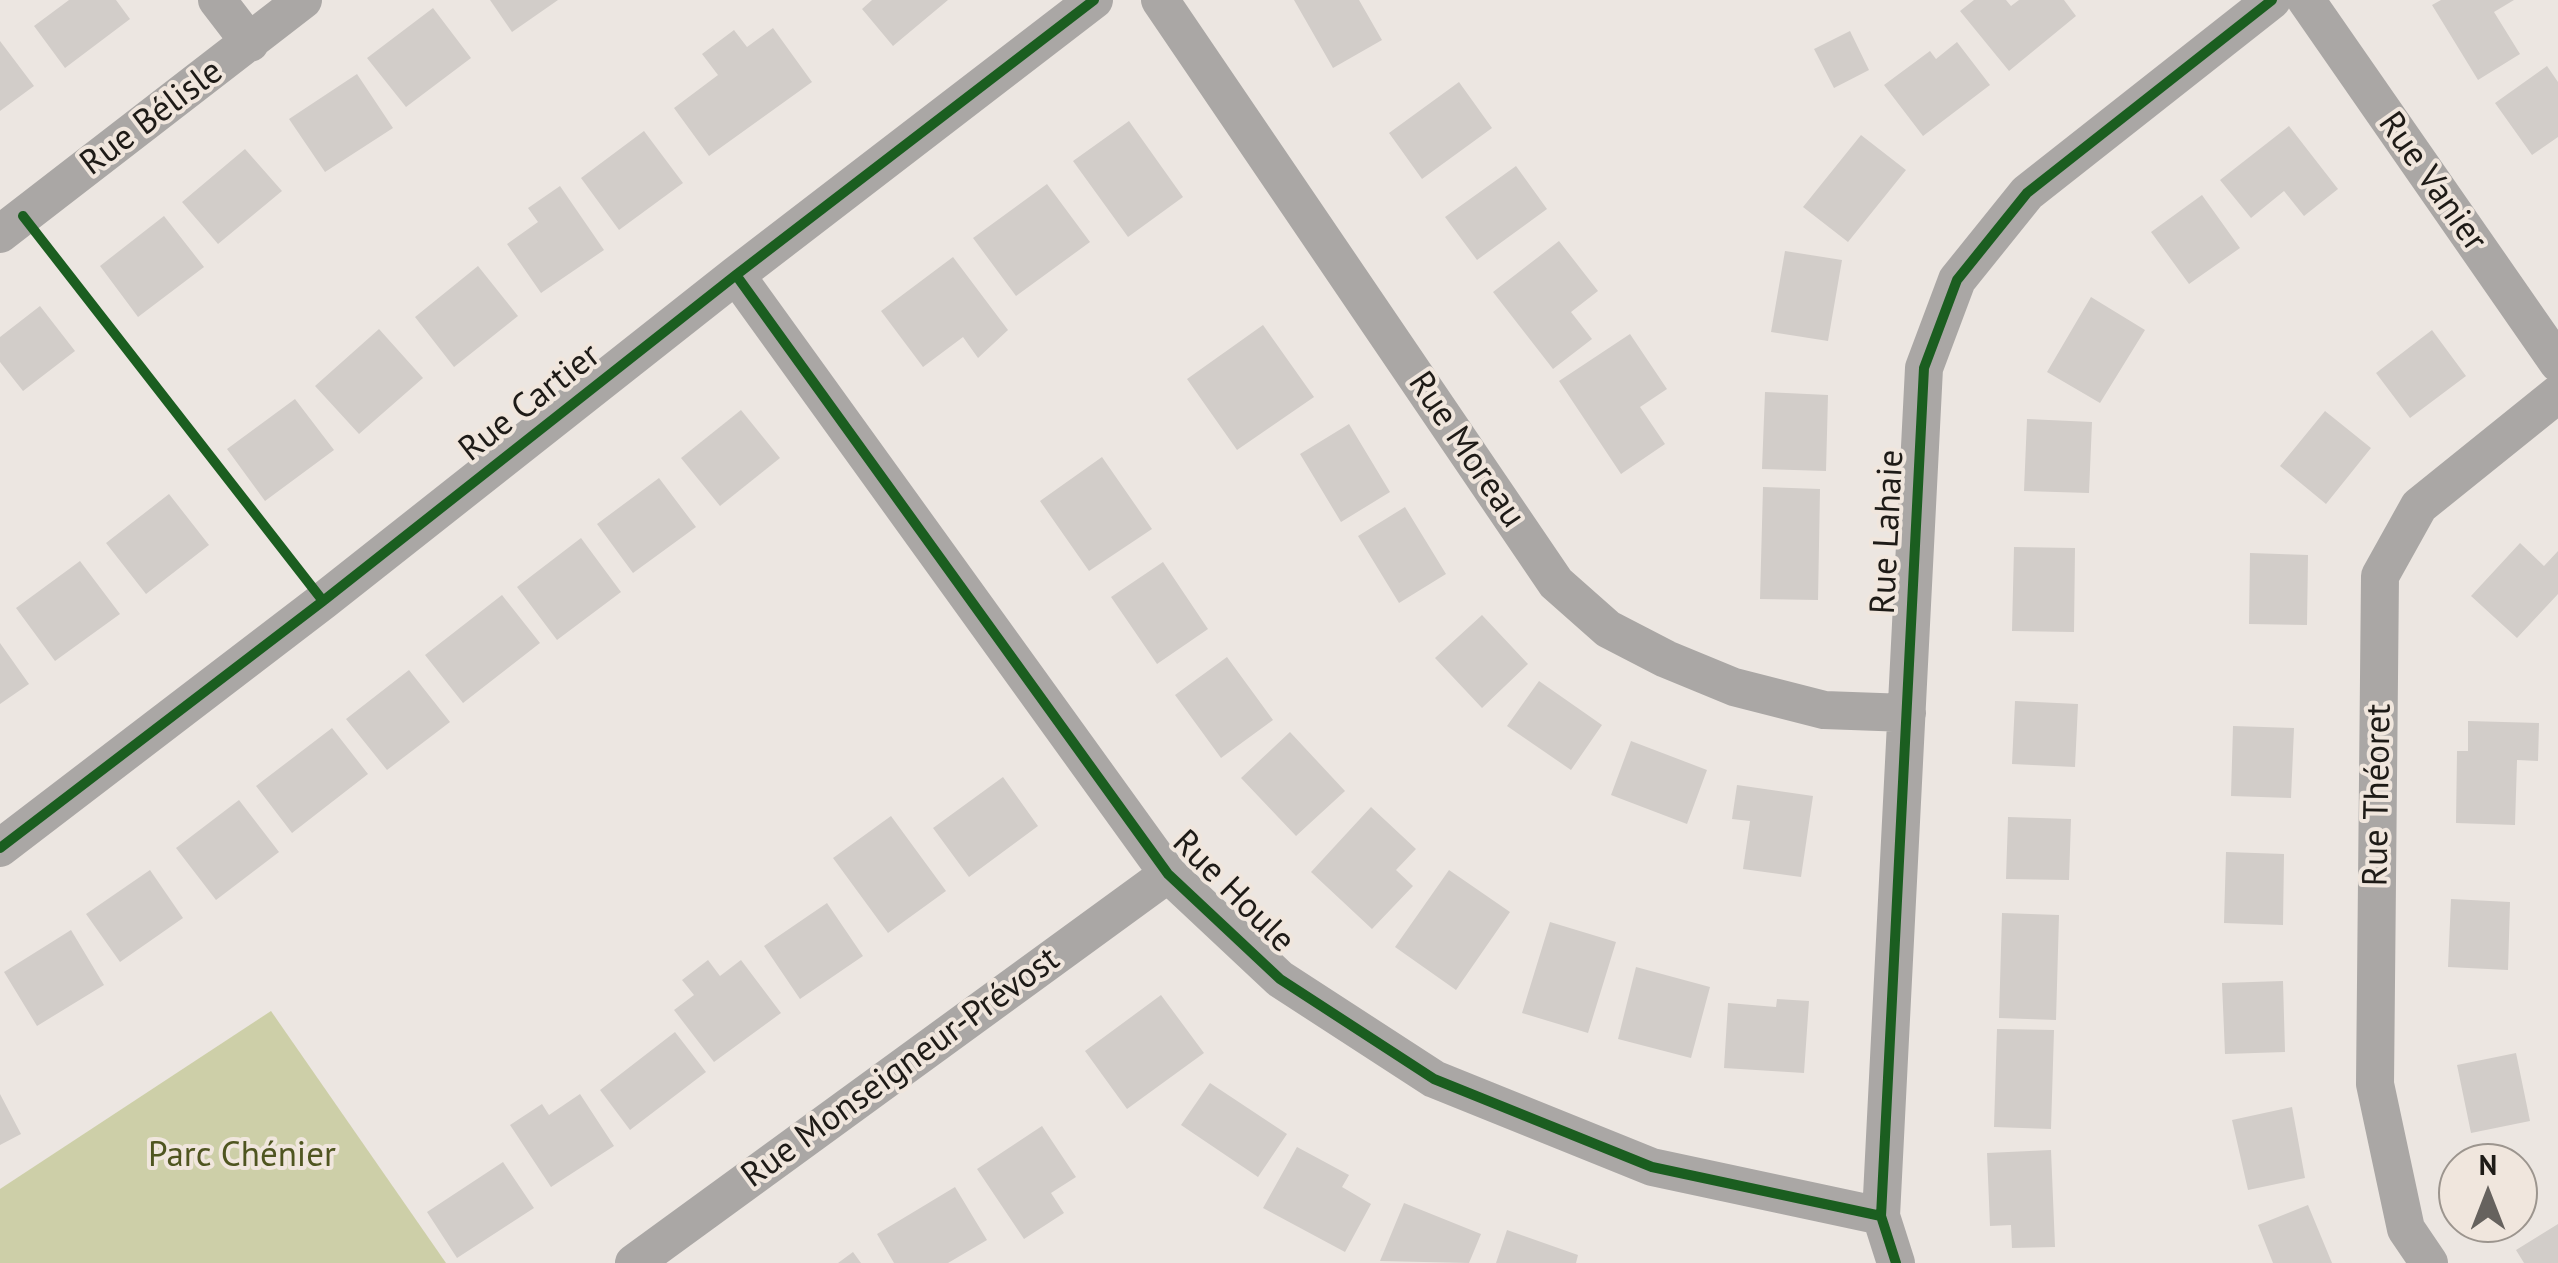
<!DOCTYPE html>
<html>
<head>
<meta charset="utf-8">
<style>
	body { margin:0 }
	#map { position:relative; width:2558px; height:1263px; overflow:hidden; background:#ece6e1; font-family:"PT Sans",sans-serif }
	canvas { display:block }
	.north { position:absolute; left:2438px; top:1143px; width:100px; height:100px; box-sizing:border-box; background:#f0e6dd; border:2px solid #9c958e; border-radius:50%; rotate:0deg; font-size:28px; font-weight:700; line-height:40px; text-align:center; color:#1e1b17 }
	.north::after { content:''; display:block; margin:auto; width:35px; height:45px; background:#66625e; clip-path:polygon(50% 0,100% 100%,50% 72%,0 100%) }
</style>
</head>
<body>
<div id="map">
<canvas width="2558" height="1263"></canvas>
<div class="north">N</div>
</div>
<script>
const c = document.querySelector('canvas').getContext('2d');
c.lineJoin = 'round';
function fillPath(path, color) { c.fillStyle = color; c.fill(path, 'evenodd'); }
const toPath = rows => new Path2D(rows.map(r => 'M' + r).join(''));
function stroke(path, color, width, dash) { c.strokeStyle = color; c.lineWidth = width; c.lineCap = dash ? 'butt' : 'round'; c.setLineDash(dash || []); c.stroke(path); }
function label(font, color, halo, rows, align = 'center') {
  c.font = font + ' "PT Sans",sans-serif'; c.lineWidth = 8; c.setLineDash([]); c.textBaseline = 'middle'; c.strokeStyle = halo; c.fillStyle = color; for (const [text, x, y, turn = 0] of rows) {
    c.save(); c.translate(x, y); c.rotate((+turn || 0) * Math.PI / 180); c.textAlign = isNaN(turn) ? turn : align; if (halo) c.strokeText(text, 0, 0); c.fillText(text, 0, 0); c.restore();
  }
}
fillPath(toPath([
	[271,1011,446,1263,0,1263,0,1189]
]), '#cdcfa8');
fillPath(toPath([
	[69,0,116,0,130,19,65,68,34,26],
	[490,0,558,0,512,32],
	[872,0,948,0,893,46,862,9],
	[1294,0,1359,0,1382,40,1333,68],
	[1974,0,2006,0,2011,6,2019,0,2064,0,2076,16,2009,71,1960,11],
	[2441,0,2514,0,2494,12,2520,54,2478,80,2432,5],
	[433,8,471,58,406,107,367,58],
	[773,28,812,82,709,156,674,108,718,75,702,54,734,30,747,47],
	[1850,31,1869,70,1834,88,1814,49],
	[0,41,34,86,0,111],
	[1957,42,1990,85,1923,136,1884,85,1930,51,1936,59],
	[2547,66,2558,82,2558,137,2532,155,2495,103],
	[357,74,393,128,325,172,289,119],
	[1459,82,1492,128,1422,179,1389,133],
	[1129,121,1183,197,1128,237,1073,161],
	[2289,126,2338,189,2304,216,2284,191,2251,218,2220,180],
	[644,131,683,183,619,230,581,178],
	[1861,135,1906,170,1848,242,1803,207],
	[245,149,282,191,218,244,182,202],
	[1516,166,1547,209,1477,260,1445,217],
	[1047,184,1090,242,1016,296,973,238],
	[560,186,604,250,541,293,507,244,538,222,528,208],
	[2202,195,2240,248,2189,284,2151,232],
	[164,216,204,267,138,317,100,266],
	[1559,241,1598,291,1571,312,1592,339,1553,369,1493,292],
	[1785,251,1842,260,1828,341,1771,332],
	[953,257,1008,330,978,358,963,337,923,367,881,311],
	[478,266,518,316,454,367,415,317],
	[2091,297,2145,330,2100,403,2047,372],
	[40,306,75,351,23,391,0,362,0,337],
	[1263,325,1314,397,1237,450,1187,379],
	[379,329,423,378,359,434,315,386],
	[2432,330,2466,376,2410,418,2376,373],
	[1630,334,1667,389,1640,407,1665,444,1621,474,1559,381],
	[1765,392,1828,395,1826,471,1762,469],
	[295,399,334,450,265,501,227,449],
	[741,410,780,458,720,506,681,458],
	[2325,411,2371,448,2326,504,2280,466],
	[2027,419,2092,422,2089,493,2024,491],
	[1349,424,1390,492,1341,522,1300,454],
	[1102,457,1152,529,1089,571,1040,501],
	[659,478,696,527,633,573,597,524],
	[1763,487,1820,489,1818,600,1760,599],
	[169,494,209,545,146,594,106,543],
	[1405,507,1446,574,1399,603,1358,536],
	[581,538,621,592,557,640,517,587],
	[2520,543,2544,566,2558,551,2558,594,2517,638,2471,596],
	[2014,547,2075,548,2074,632,2012,631],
	[2250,553,2308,555,2307,625,2249,624],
	[80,561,120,614,55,661,16,608],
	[1163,562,1208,629,1157,664,1111,597],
	[502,595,540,643,463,703,425,655],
	[1482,615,1528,664,1482,708,1435,658],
	[0,643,29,684,0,704],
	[1227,657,1273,720,1221,758,1175,695],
	[409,670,450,722,387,770,346,719],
	[1539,681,1602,725,1571,770,1507,726],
	[2015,701,2078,704,2075,767,2012,764],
	[2468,721,2539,723,2538,761,2517,760,2515,825,2456,823,2457,751,2468,751],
	[2233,726,2294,728,2291,798,2231,796],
	[332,728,368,774,292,833,256,786],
	[1290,732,1345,791,1296,836,1241,778],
	[1631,741,1707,770,1687,824,1611,795],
	[1003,777,1038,826,969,877,933,828],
	[1737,785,1813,796,1801,877,1743,869,1750,821,1732,819],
	[239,800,279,852,216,900,176,848],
	[1371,807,1416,849,1396,870,1413,886,1372,929,1311,872],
	[891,816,946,891,888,933,833,858],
	[2008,817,2071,819,2069,880,2006,879],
	[2226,852,2284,854,2283,925,2224,923],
	[150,870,183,918,120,962,86,914],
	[1449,870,1510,912,1456,990,1395,947],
	[2451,899,2510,902,2508,970,2448,967],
	[827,903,863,956,800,999,764,946],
	[2002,913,2059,915,2056,1020,1999,1018],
	[1550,922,1616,942,1588,1033,1522,1013],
	[71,930,104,985,37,1026,4,972],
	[708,960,720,976,741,960,781,1013,714,1062,674,1010,694,995,682,980],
	[1636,967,1710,987,1691,1058,1618,1039],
	[2283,981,2285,1052,2225,1054,2222,983],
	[1161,995,1204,1053,1127,1109,1085,1051],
	[1777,999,1809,1001,1804,1073,1724,1068,1728,1003,1776,1007],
	[1997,1029,2054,1030,2051,1129,1994,1127],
	[675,1032,706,1072,630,1130,600,1090],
	[2516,1053,2530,1121,2471,1133,2457,1065],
	[1210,1083,1287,1134,1258,1177,1181,1125],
	[0,1094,21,1134,0,1145],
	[580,1094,614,1146,551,1187,510,1125,542,1104,549,1115],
	[2292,1107,2305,1178,2248,1190,2232,1120],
	[1042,1126,1076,1177,1051,1193,1064,1213,1024,1239,977,1169],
	[1297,1147,1349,1175,1342,1187,1371,1204,1345,1252,1263,1208],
	[2051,1150,2055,1247,2012,1248,2011,1225,1990,1226,1987,1153],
	[503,1162,534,1208,457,1258,427,1212],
	[955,1187,987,1240,948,1263,894,1263,877,1234],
	[1404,1203,1481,1234,1469,1263,1380,1261],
	[2308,1205,2332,1263,2273,1263,2258,1225],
	[2558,1224,2558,1263,2524,1263,2516,1250],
	[1507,1230,1578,1255,1576,1263,1496,1263],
	[853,1252,861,1263,838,1263]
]), '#d2cdc9');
stroke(toPath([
	[217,0,250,43],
	[1160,0,1556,583,1608,629,1666,659,1734,687,1824,710,1907,713],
	[2306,0,2558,363],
	[0,234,303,0],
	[736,275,1168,874,1280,979,1434,1079,1652,1167,1881,1216],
	[0,848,323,601,736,275,1094,0],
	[634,1263,1168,874],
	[1896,1263,1881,1216,1924,368,1957,280,2027,193,2272,0],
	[2429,1263,2406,1229,2375,1084,2380,576,2419,506,2558,394]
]), '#aaa7a5', 38);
stroke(toPath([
	[23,216,323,601],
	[736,275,1168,874,1280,979,1434,1079,1652,1167,1881,1216],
	[0,848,323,601,736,275,1094,0],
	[1896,1263,1881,1216,1924,368,1957,280,2027,193,2272,0]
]), '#1b5e20', 10);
label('35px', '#1e1b17', '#f0e6dd', [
	["Rue Bélisle",152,118,-37],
	["Rue Vanier",2432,182,55],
	["Rue Cartier",530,403,-38],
	["Rue Moreau",1466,450,56],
	["Rue Lahaie",1888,532,-87],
	["Rue Théoret",2378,795,-89],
	["Rue Houle",1233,892,45],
	["Rue Monseigneur-Prévost",901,1068,-36]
]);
label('35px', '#4f5520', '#f0e6dd', [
	["Parc Chénier",242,1156]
]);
</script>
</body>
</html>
